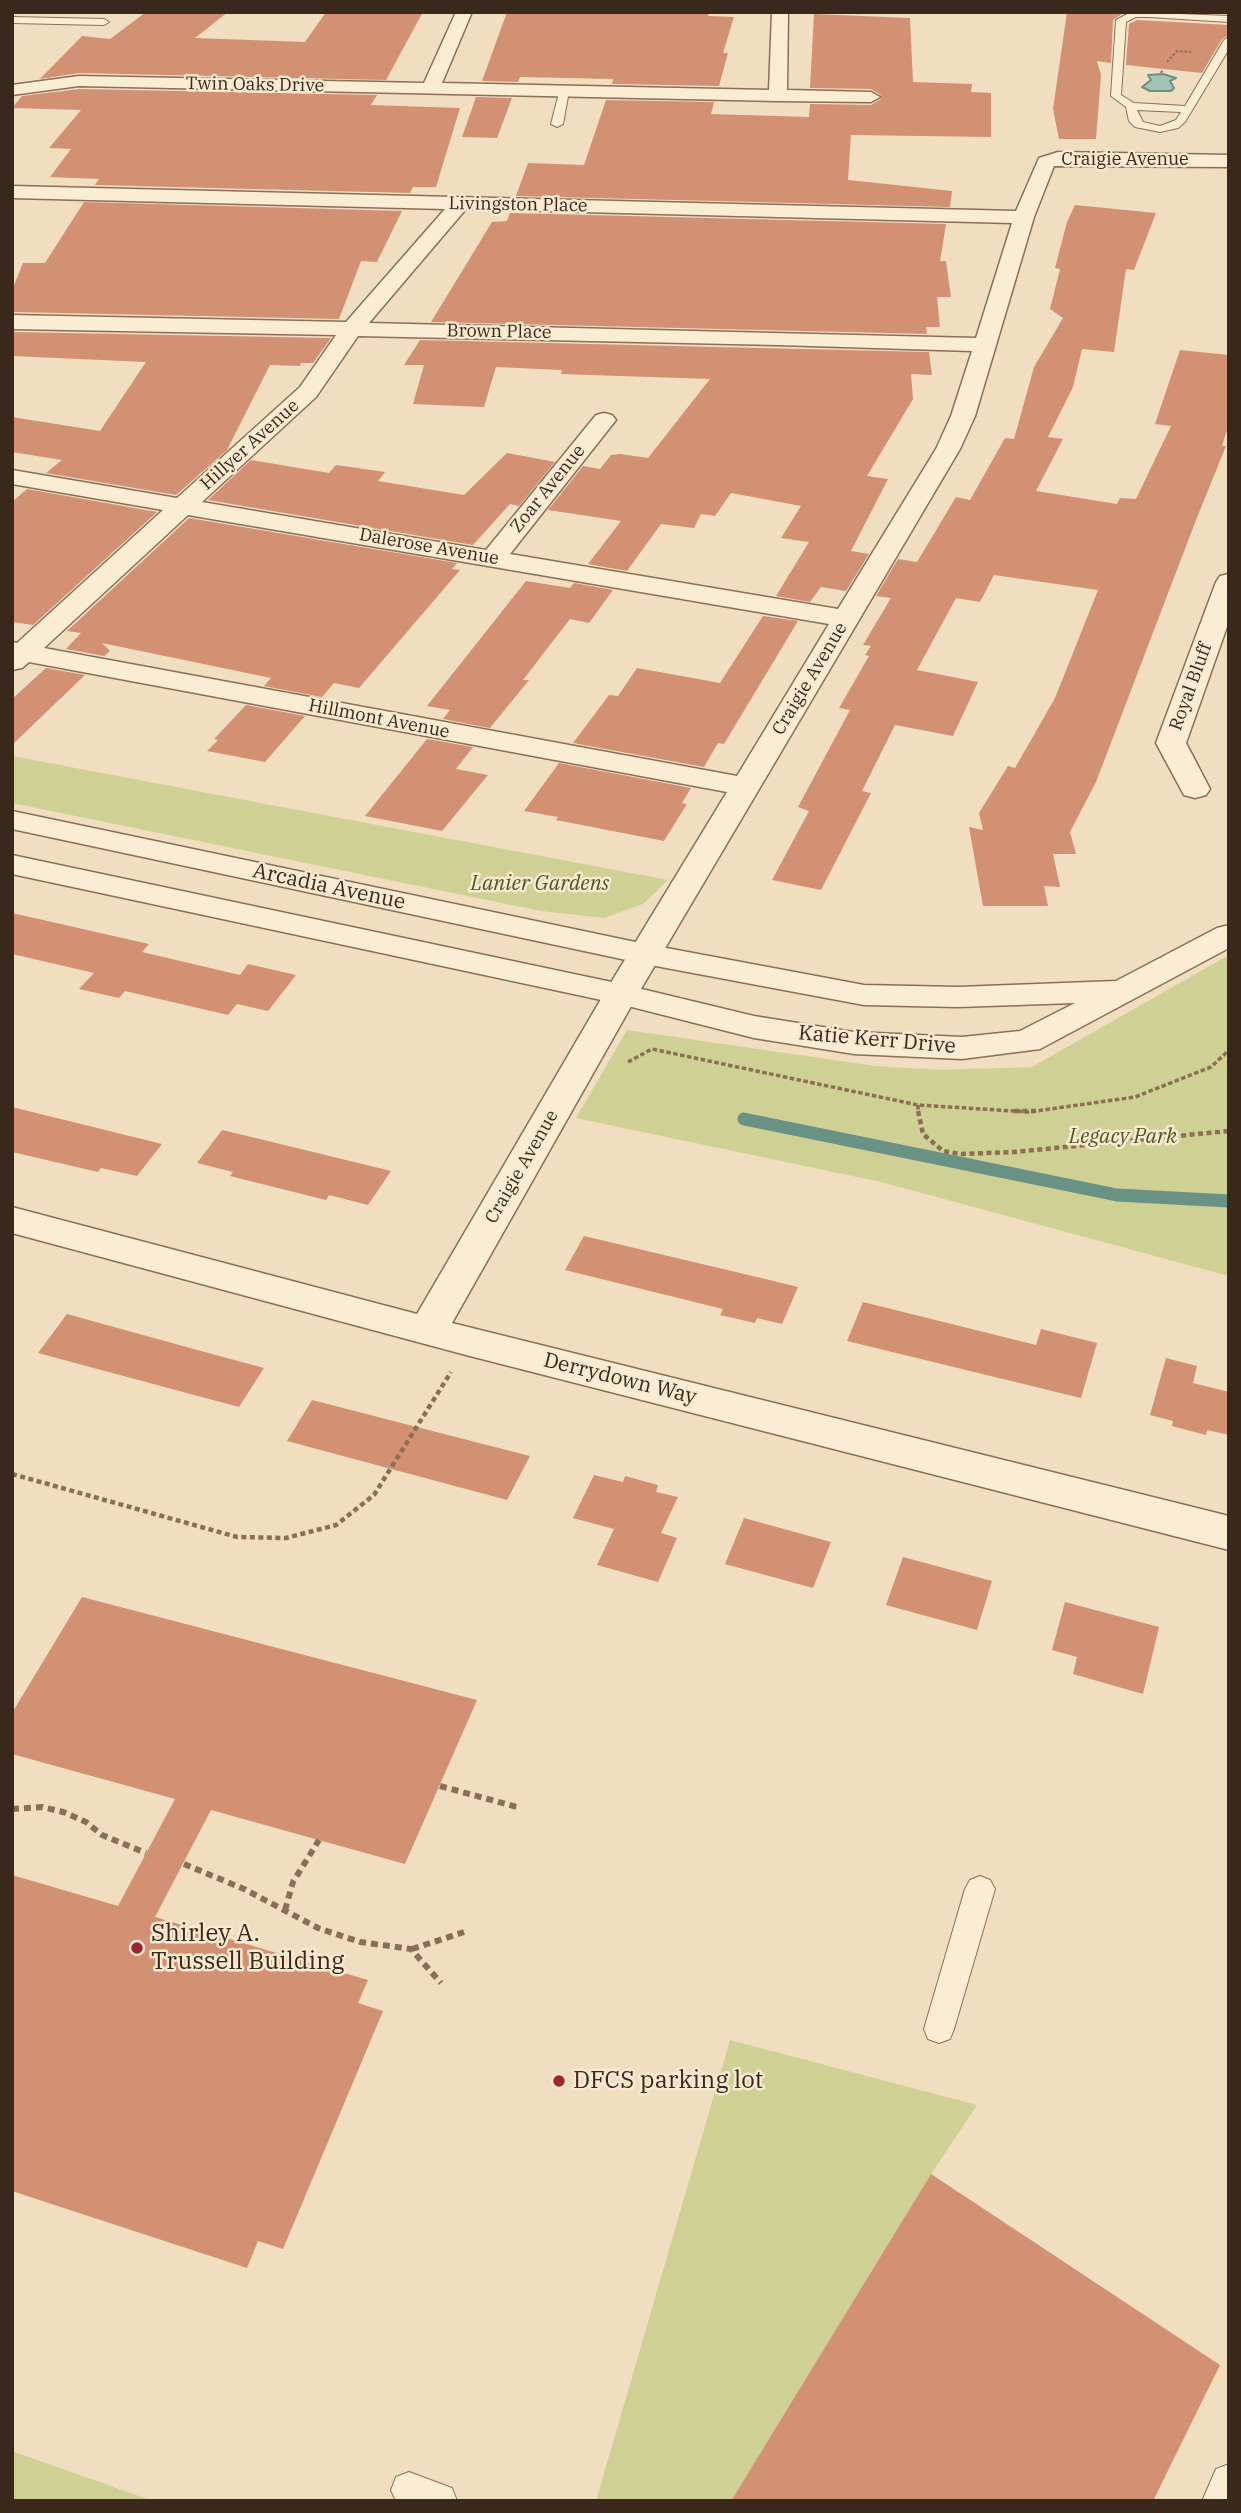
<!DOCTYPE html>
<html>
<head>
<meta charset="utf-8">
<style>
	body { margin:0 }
	#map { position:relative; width:1241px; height:2513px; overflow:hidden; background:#f1dec0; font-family:"IBM Plex Serif",serif }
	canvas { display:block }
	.frame { position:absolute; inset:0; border:14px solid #3a281c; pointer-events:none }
</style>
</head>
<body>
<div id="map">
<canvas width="1241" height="2513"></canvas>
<div class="frame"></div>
</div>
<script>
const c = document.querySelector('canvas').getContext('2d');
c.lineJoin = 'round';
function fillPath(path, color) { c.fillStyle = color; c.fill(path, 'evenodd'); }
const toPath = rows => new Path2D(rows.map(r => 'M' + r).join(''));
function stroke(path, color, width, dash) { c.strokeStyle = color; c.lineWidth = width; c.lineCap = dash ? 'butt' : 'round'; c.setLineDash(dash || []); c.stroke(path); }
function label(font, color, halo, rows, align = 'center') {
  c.font = font + ' "IBM Plex Serif",serif'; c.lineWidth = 5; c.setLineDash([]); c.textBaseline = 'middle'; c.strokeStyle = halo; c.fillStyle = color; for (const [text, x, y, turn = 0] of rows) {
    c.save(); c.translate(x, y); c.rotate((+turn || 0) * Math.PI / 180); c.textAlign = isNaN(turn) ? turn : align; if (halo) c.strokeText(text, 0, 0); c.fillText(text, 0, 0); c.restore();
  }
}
fillPath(toPath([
	[12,756,668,880,643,904,604,918,541,911,12,803],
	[1229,955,1229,1276,881,1182,576,1118,627,1030,875,1066,942,1070,1032,1067],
	[730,2040,977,2105,931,2174,731,2501,596,2501],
	[12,2451,153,2501,12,2501]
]), '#cfd093');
const water = toPath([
	[1163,74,1176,78,1170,81,1174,88,1171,91,1150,91,1142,87,1151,80,1148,75,1163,74]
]);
fillPath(water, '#a3c3b6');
stroke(water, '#699184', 2);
stroke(toPath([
	[744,1119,1117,1195,1229,1201]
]), '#699184', 13);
fillPath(toPath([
	[146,12,228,12,195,38,305,42,326,12,423,12,386,80,79,73,40,79,82,36,110,39],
	[507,12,709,12,708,16,734,17,723,53,728,53,719,86,612,84,613,79,520,77,518,82,482,81],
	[1067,12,1125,12,1113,20,1111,63,1097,61,1101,75,1096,139,1059,139,1053,109],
	[814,14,910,18,913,82,972,84,971,92,991,93,991,137,851,135,848,180,952,191,950,207,516,196,528,163,584,165,606,100,714,102,711,114,809,117,810,104,871,105,881,99,881,95,871,89,810,88],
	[1137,20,1229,25,1229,35,1222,39,1202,73,1126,65,1129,24],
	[79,89,377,95,371,105,460,108,436,187,413,187,410,193,95,185,99,179,50,177,71,149,49,148,81,110,12,108,22,96],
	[476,97,512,98,497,138,462,137],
	[84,202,402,211,377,262,361,261,339,319,12,312,12,290,23,263,45,263],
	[1075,205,1156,213,1134,270,1126,269,1114,352,1082,349,1073,387,1048,437,1063,439,1036,491,1117,504,1120,498,1136,499,1171,426,1155,424,1180,350,1229,355,1229,424,1222,446,1226,446,1196,520,1096,782,1070,832,1076,854,1053,854,1060,887,1044,886,1048,906,983,906,969,827,983,830,979,813,1008,766,1015,768,1055,698,1098,590,994,575,980,602,956,598,917,670,978,682,953,736,895,725,862,791,871,793,821,890,772,880,809,811,798,807,850,710,839,708,869,656,865,655,871,646,863,645,891,598,876,596,898,559,917,562,956,497,970,500,1005,438,1014,439,1034,367,1063,318,1050,309,1060,269,1055,268,1067,222],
	[510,213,946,224,940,261,946,261,951,297,937,297,940,327,926,327,927,334,431,322,492,222,507,221],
	[12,332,331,338,313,363,301,363,300,366,270,365,227,450,176,495,46,473,62,460,12,452,12,417,100,431,146,362,12,356],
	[420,340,929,352,932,375,911,374,913,399,867,476,888,479,851,551,869,554,846,591,821,587,810,602,776,596,809,542,781,538,801,506,731,493,715,516,701,514,694,528,661,524,627,571,588,564,621,521,548,510,583,466,600,469,611,455,620,454,648,458,710,379,561,374,562,370,496,367,484,407,413,404,424,365,404,365],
	[507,453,555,462,519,506,510,504,473,545,208,500,251,460,329,473,336,465,385,472,378,481,464,495],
	[27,489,157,512,33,625,12,622,12,502],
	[189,518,457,563,452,569,460,570,359,688,334,683,322,697,264,686,271,678,102,643,110,651,104,656,66,649,81,633,67,631],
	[526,581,570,588,574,583,613,590,589,623,570,619,523,680,529,680,490,728,443,719,450,710,427,706],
	[763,616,798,621,724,744,718,743,704,767,573,743,609,695,618,696,637,668,720,683],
	[46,668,85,675,12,745,12,699],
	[246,705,305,716,265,762,207,751,218,740,214,739],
	[427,739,473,747,456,769,488,775,442,831,365,816],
	[559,763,691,788,682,803,687,804,664,841,556,820,558,817,524,811],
	[12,913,149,944,142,952,240,975,248,964,296,975,268,1011,237,1004,228,1015,125,991,119,998,79,989,94,973,12,954],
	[12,1107,162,1144,137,1176,101,1168,98,1172,12,1152],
	[222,1130,264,1140,391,1171,368,1205,329,1195,326,1200,230,1176,233,1172,197,1163],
	[584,1236,761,1278,798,1287,782,1324,757,1318,755,1323,720,1315,723,1309,565,1270],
	[863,1302,1036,1345,1041,1329,1097,1343,1081,1398,847,1341],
	[67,1314,201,1351,264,1368,239,1407,38,1353],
	[1166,1358,1197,1366,1193,1383,1229,1392,1229,1435,1207,1430,1206,1435,1172,1426,1173,1421,1150,1415],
	[312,1400,448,1435,530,1456,507,1500,287,1441],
	[594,1475,623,1482,625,1476,658,1485,656,1492,678,1497,661,1533,677,1538,658,1582,597,1565,614,1529,573,1518],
	[744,1518,831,1542,813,1588,725,1564],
	[903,1557,992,1581,977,1630,886,1605],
	[82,1597,477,1700,405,1864,211,1810,155,1917,368,1980,358,2003,383,2011,283,2249,258,2241,247,2268,12,2191,12,1875,118,1906,175,1799,12,1754,12,1713],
	[1065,1602,1159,1627,1143,1694,1073,1674,1077,1657,1052,1650],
	[931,2174,1220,2365,1153,2501,731,2501]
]), '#d29173');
const service = toPath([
	[1131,12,1229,16,1229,22,1149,17,1136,17,1126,22,1121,95,1134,103,1185,106,1224,40,1229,37,1229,49,1185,122,1178,128,1160,132,1135,127,1129,121,1126,107,1111,96,1116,20,1131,12],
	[1137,110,1181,112,1176,120,1160,126,1143,122,1137,110],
	[12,17,104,19,109,22,104,25,12,23,12,17],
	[560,89,569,91,563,124,557,127,551,124,560,89],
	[980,1876,990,1880,995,1889,954,2029,950,2039,939,2043,928,2039,924,2029,965,1889,970,1880,980,1876],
	[1229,2464,1229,2501,1202,2501,1216,2469,1229,2464],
	[409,2472,452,2488,457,2501,396,2501,391,2490,396,2477,409,2472]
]);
const minor = toPath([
	[456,12,472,12,442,83,769,90,772,12,788,12,787,90,871,92,880,97,871,102,778,101,79,86,12,95,12,85,79,76,424,83,456,12],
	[1058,152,1229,155,1229,167,1054,166,1034,217,975,416,960,449,638,994,452,1323,1229,1516,1229,1550,466,1355,12,1233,12,1207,417,1314,604,994,727,792,29,662,22,668,12,670,12,642,17,643,163,510,12,484,12,470,177,498,300,387,336,335,12,329,12,315,346,322,445,209,12,198,12,186,1016,211,1039,158,1058,152],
	[466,209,1012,223,976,338,369,323,466,209],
	[358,336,778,345,972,351,951,416,936,449,838,609,510,554,616,420,612,415,604,413,596,415,486,550,202,502,316,397,358,336],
	[188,515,829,624,737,776,44,648,188,515],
	[1229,574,1229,621,1186,743,1210,789,1206,795,1195,798,1184,795,1156,743,1216,582,1220,576,1229,574]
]);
const tertiary = toPath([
	[12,811,645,944,864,985,958,987,1116,981,1217,928,1229,925,1229,948,1040,1049,962,1059,854,1054,754,1038,620,1004,12,874,12,855,621,984,754,1016,854,1032,962,1037,1020,1031,1075,1003,958,1007,864,1005,645,964,12,829,12,811]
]);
stroke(service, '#8c6e56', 2);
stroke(minor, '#8c6e56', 3);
stroke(tertiary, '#8c6e56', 3);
stroke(toPath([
	[1167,62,1177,51,1191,52],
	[1161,73,1163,69]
]), '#8c6e56', 2, [2.5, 2]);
stroke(toPath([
	[628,1062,652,1049,918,1105,1029,1112,1135,1097,1211,1067,1229,1050],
	[918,1105,918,1113]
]), '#8c6e56', 3.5, [4.5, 2.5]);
stroke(toPath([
	[918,1111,923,1134,943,1151,961,1154,1014,1152,1229,1131],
	[1014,1111,1036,1111],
	[12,1474,237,1537,286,1538,336,1525,374,1495,451,1372]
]), '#8c6e56', 4.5, [5, 3.5]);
stroke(toPath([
	[440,1786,517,1807],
	[12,1809,42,1807,63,1812,86,1822,102,1835,146,1853],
	[184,1864,244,1889,318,1928,360,1942,411,1949,441,1983],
	[285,1910,293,1882,319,1840],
	[412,1949,464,1932]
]), '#8c6e56', 6, [7, 5]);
fillPath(service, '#fbecd4');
fillPath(minor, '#fbecd4');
fillPath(tertiary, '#fbecd4');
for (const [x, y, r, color] of [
	[137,1948,7,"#9f222f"],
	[559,2081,7,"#9f222f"]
]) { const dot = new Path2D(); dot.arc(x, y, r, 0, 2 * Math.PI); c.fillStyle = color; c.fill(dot); stroke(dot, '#f8e9d0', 2.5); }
label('18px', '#3a281c', '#f8e9d0', [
	["Twin Oaks Drive",255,85,1],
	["Craigie Avenue",1125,160],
	["Livingston Place",518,205,1],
	["Brown Place",499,332,1],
	["Hillyer Avenue",250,445,-42],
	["Zoar Avenue",548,489,-51],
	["Dalerose Avenue",429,547,10],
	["Craigie Avenue",810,679,-59],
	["Royal Bluff",1191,687,-70],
	["Hillmont Avenue",379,719,11],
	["Craigie Avenue",522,1167,-60]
]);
label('italic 21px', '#4f5821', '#f8e9d0', [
	["Lanier Gardens",540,884],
	["Legacy Park",1123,1137]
]);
label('21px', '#3a281c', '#f8e9d0', [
	["Arcadia Avenue",329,887,12],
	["Katie Kerr Drive",877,1040,5],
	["Derrydown Way",620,1379,14]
]);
label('24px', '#3a281c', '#f8e9d0', [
	["Shirley A.",151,1934],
	["Trussell Building",151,1962],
	["DFCS parking lot",573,2081]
], 'left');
</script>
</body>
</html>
